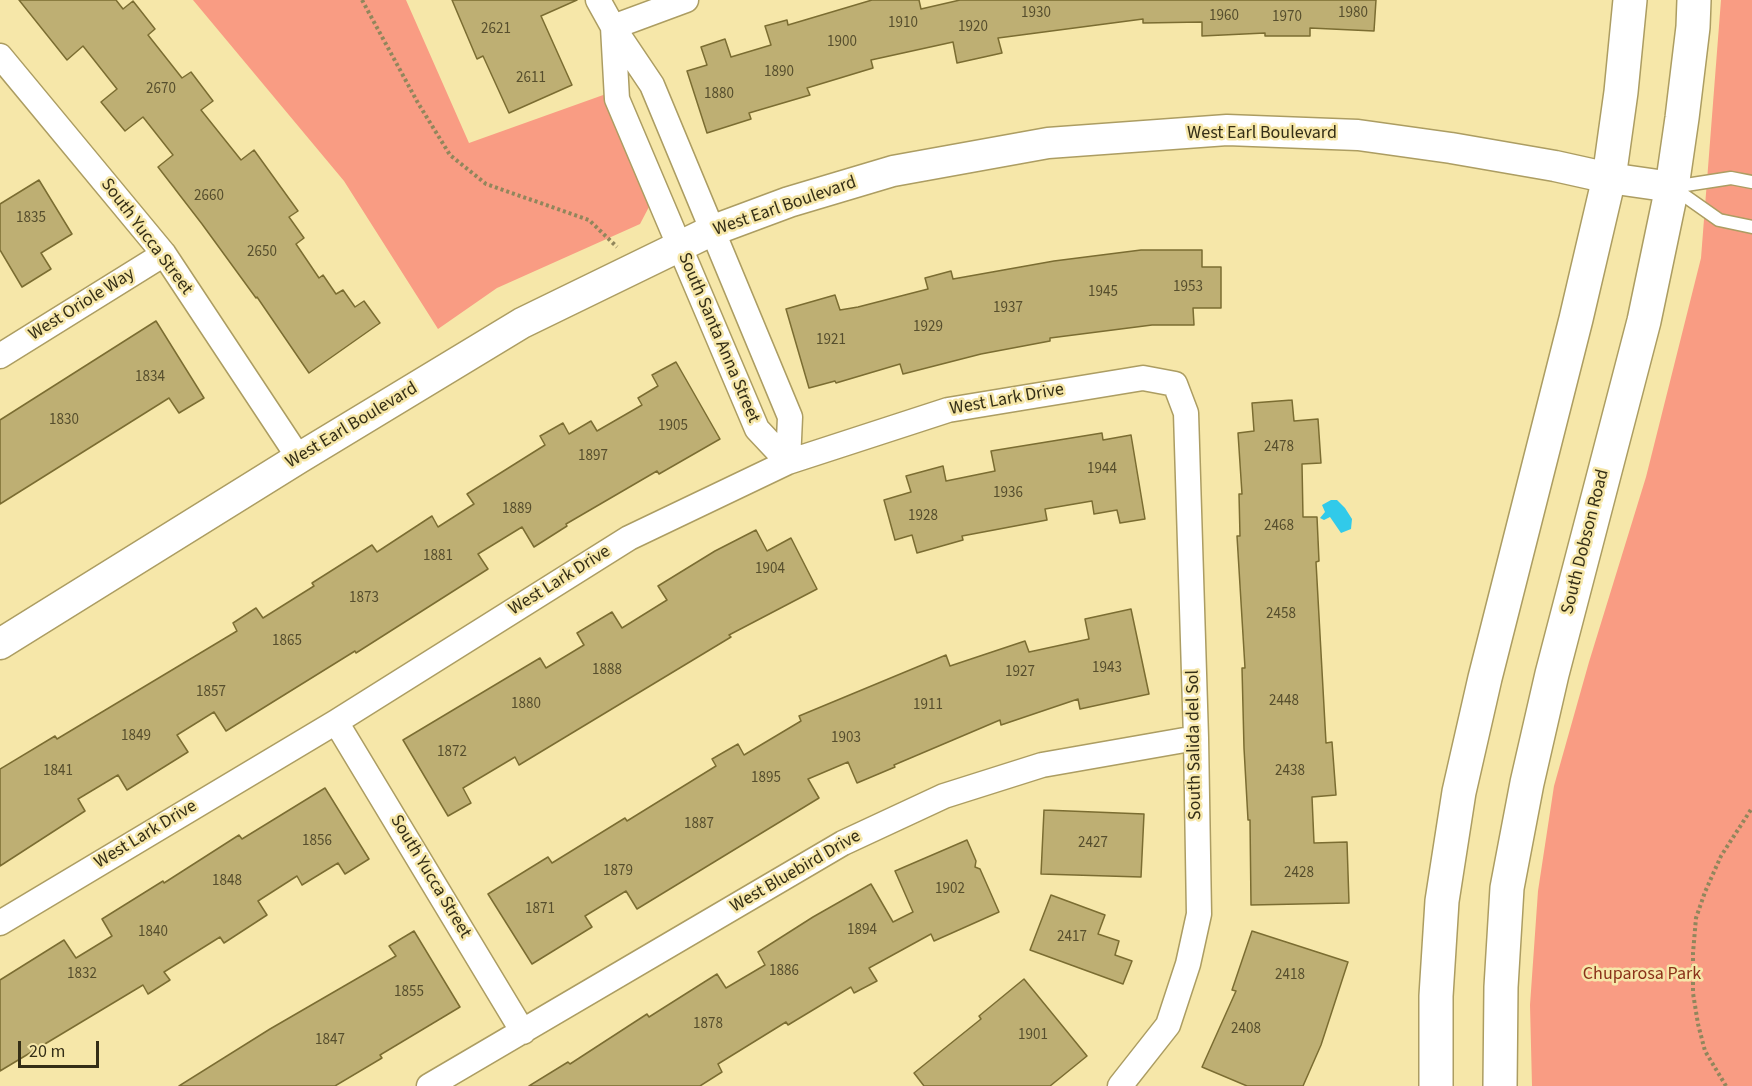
<!DOCTYPE html>
<html>
<head>
<meta charset="utf-8">
<style>
	body { margin:0 }
	#map { position:relative; width:1752px; height:1086px; overflow:hidden; background:#f6e7a9; font-family:"Source Sans 3",sans-serif }
	canvas { display:block }
	.scale { position:absolute; left:18px; top:1041px; width:81px; height:27px; box-sizing:border-box; border:3px solid #342e16; border-top:0; padding-left:8px; font-size:18px; line-height:21px; white-space:nowrap; color:#342e16; -webkit-text-stroke:4px #f6e7a9; paint-order:stroke }
</style>
</head>
<body>
<div id="map">
<canvas width="1752" height="1086"></canvas>
<div class="scale">20 m</div>
</div>
<script>
const c = document.querySelector('canvas').getContext('2d');
c.lineJoin = 'round';
function fillPath(path, color) { c.fillStyle = color; c.fill(path, 'evenodd'); }
const toPath = rows => new Path2D(rows.map(r => 'M' + r).join(''));
function stroke(path, color, width, dash) { c.strokeStyle = color; c.lineWidth = width; c.lineCap = dash ? 'butt' : 'round'; c.setLineDash(dash || []); c.stroke(path); }
function label(font, color, halo, rows, align = 'center') {
  c.font = font + ' "Source Sans 3",sans-serif'; c.lineWidth = 5; c.setLineDash([]); c.textBaseline = 'middle'; c.strokeStyle = halo; c.fillStyle = color; for (const [text, x, y, turn = 0] of rows) {
    c.save(); c.translate(x, y); c.rotate((+turn || 0) * Math.PI / 180); c.textAlign = isNaN(turn) ? turn : align; if (halo) c.strokeText(text, 0, 0); c.fillText(text, 0, 0); c.restore();
  }
}
fillPath(toPath([
	[193,0,406,0,469,143,606,94,650,205,640,224,497,288,438,329,344,181],
	[1721,0,1752,0,1752,1086,1532,1086,1530,1005,1538,891,1554,786,1589,662,1646,477,1701,258]
]), '#f99c83');
fillPath(toPath([
	[1331,500,1337,500,1345,508,1352,519,1351,529,1341,533,1330,517,1324,520,1320,518,1325,512,1322,505]
]), '#31caea');
const building = toPath([
	[19,0,116,0,123,9,133,1,155,29,148,35,182,78,191,72,213,101,201,110,241,160,254,150,298,211,289,217,304,238,296,244,319,278,323,275,336,294,343,290,355,307,364,301,380,323,309,373,257,297,256,298,202,224,158,167,173,155,143,117,125,131,101,102,117,89,83,46,67,60,19,0],
	[452,0,577,0,541,16,572,85,509,113,483,56,477,59,452,0],
	[872,0,919,0,921,9,960,0,1376,0,1374,31,1310,28,1310,36,1265,36,1265,33,1202,36,1202,22,1143,23,1143,19,998,38,1002,53,957,63,953,42,871,60,873,68,807,88,810,95,749,113,751,119,707,133,687,71,707,65,701,47,725,39,731,57,771,45,765,26,787,20,788,25,872,0],
	[39,180,72,234,41,253,51,269,22,287,0,250,0,204,39,180],
	[1141,250,1202,250,1202,267,1221,267,1221,308,1193,308,1194,325,1152,325,1050,338,1050,341,981,354,903,374,900,364,836,383,835,381,809,388,786,309,835,295,840,310,858,307,928,289,925,278,951,271,953,279,1054,261,1141,250],
	[156,321,204,398,179,413,169,398,0,504,0,420,156,321],
	[676,362,720,439,659,474,657,471,566,524,567,526,534,547,522,527,478,554,488,569,356,653,355,651,226,731,214,712,177,735,188,752,127,790,118,775,78,799,85,811,0,866,0,769,55,736,57,739,237,631,233,623,256,608,263,618,314,586,312,583,372,545,377,552,432,516,438,527,474,504,467,494,545,445,540,436,563,423,569,434,591,421,597,431,642,405,638,398,658,386,652,375,676,362],
	[1292,400,1294,421,1318,419,1321,463,1302,464,1303,517,1317,517,1319,561,1316,562,1326,743,1332,742,1336,795,1312,797,1314,843,1347,842,1349,903,1251,905,1250,820,1248,820,1244,748,1242,668,1245,668,1237,536,1240,536,1239,494,1242,494,1238,433,1254,431,1252,403,1292,400],
	[1102,433,1103,440,1131,435,1145,519,1120,523,1117,510,1094,514,1092,501,1045,509,1047,520,962,536,963,540,917,553,912,535,895,540,884,500,911,492,906,476,943,466,946,481,995,471,991,451,1102,433],
	[756,530,767,551,791,538,817,589,729,635,731,637,519,765,515,757,463,788,471,803,448,816,403,740,540,658,546,668,584,645,577,633,612,612,622,628,667,600,658,586,715,551,756,530],
	[1131,609,1149,694,1080,709,1078,699,1001,725,1000,720,894,765,895,767,857,783,848,762,808,779,819,798,637,909,626,891,585,916,592,927,532,964,488,894,548,857,552,863,625,818,627,821,716,766,712,759,738,744,744,755,801,721,799,716,946,655,950,666,1025,641,1029,652,1089,639,1085,619,1131,609],
	[325,788,369,859,345,874,338,863,302,885,297,876,258,901,267,915,224,943,220,937,164,972,170,980,148,994,143,985,0,1071,0,980,64,940,76,958,112,936,102,919,163,881,164,883,239,835,242,839,325,788],
	[1044,810,1144,814,1141,877,1041,874,1044,810],
	[967,840,976,861,975,867,980,869,999,912,934,941,931,934,869,968,877,981,854,993,851,987,788,1025,786,1022,718,1064,722,1072,700,1086,529,1086,568,1062,570,1064,647,1014,649,1017,717,974,726,988,765,965,758,952,813,917,871,884,893,922,913,912,895,871,967,840],
	[1051,895,1105,915,1098,934,1119,941,1115,955,1132,961,1123,984,1030,950,1051,895],
	[414,931,460,1007,380,1055,382,1058,335,1086,179,1086,270,1029,396,956,389,946,414,931],
	[1252,931,1348,962,1321,1045,1303,1086,1247,1086,1202,1067,1236,991,1232,990,1252,931],
	[1024,979,1087,1056,1050,1086,924,1086,914,1073,981,1019,979,1016,1024,979]
]);
fillPath(building, '#beaf73');
stroke(building, '#7b6d32', 1.5);
const service = toPath([
	[1673,187,1731,178,1752,182],
	[1675,189,1719,220,1752,227]
]);
const minor = toPath([
	[598,0,613,27,652,85,790,417,788,462],
	[613,27,617,99,757,429,788,462],
	[613,27,686,0],
	[0,56,164,254,299,458],
	[0,356,164,254],
	[336,722,523,1032],
	[0,923,336,722,629,538,788,462,948,410,1143,378,1175,384,1186,413,1196,738,1199,914,1188,964,1168,1025,1120,1086],
	[429,1086,843,843,944,796,1042,765,1196,738]
]);
const tertiary = toPath([
	[0,644,299,458,522,323,711,231,789,202,893,171,1048,143,1227,130,1358,135,1451,148,1555,166,1609,178,1672,187]
]);
const secondary = toPath([
	[1436,1086,1436,996,1442,901,1459,792,1485,678,1576,319,1609,178,1621,92,1630,0],
	[1500,1086,1501,987,1507,888,1527,783,1552,674,1644,321,1672,187,1682,118,1693,27,1694,0]
]);
stroke(service, '#ac9d62', 15);
stroke(minor, '#ac9d62', 27);
stroke(tertiary, '#ac9d62', 33);
stroke(secondary, '#ac9d62', 36);
stroke(toPath([
	[362,0,418,103,450,155,486,184,589,220,617,247],
	[1726,1086,1705,1051,1698,1024,1693,993,1693,953,1696,918,1705,892,1721,856,1752,808]
]), '#91865c', 4, [3, 3]);
stroke(service, '#fff', 12);
stroke(minor, '#fff', 24);
stroke(tertiary, '#fff', 30);
stroke(secondary, '#fff', 33);
label('15px', '#564e2d', null, [
	["1930",1036,14],
	["1980",1353,14],
	["1960",1224,17],
	["1970",1287,18],
	["1910",903,24],
	["1920",973,28],
	["2621",496,30],
	["1900",842,43],
	["1890",779,73],
	["2611",531,79],
	["2670",161,90],
	["1880",719,95],
	["2660",209,197],
	["1835",31,219],
	["2650",262,253],
	["1953",1188,288],
	["1945",1103,293],
	["1937",1008,309],
	["1929",928,328],
	["1921",831,341],
	["1834",150,378],
	["1830",64,421],
	["1905",673,427],
	["2478",1279,448],
	["1897",593,457],
	["1944",1102,470],
	["1936",1008,494],
	["1889",517,510],
	["1928",923,517],
	["2468",1279,527],
	["1881",438,557],
	["1904",770,570],
	["1873",364,599],
	["2458",1281,615],
	["1865",287,642],
	["1943",1107,669],
	["1888",607,671],
	["1927",1020,673],
	["1857",211,693],
	["2448",1284,702],
	["1880",526,705],
	["1911",928,706],
	["1849",136,737],
	["1903",846,739],
	["1872",452,753],
	["1841",58,772],
	["2438",1290,772],
	["1895",766,779],
	["1887",699,825],
	["1856",317,842],
	["2427",1093,844],
	["1879",618,872],
	["2428",1299,874],
	["1848",227,882],
	["1902",950,890],
	["1871",540,910],
	["1894",862,931],
	["1840",153,933],
	["2417",1072,938],
	["1886",784,972],
	["1832",82,975],
	["2418",1290,976],
	["1855",409,993],
	["1878",708,1025],
	["2408",1246,1030],
	["1901",1033,1036],
	["1847",330,1041]
]);
label('18px', '#342e16', '#f6e7a9', [
	["West Earl Boulevard",1262,134],
	["West Earl Boulevard",785,207,-19],
	["South Yucca Street",146,237,53],
	["West Oriole Way",82,305,-32],
	["South Santa Anna Street",718,338,67],
	["West Lark Drive",1007,400,-10],
	["West Earl Boulevard",352,426,-31],
	["South Dobson Road",1586,542,-76],
	["West Lark Drive",560,581,-32],
	["South Salida del Sol",1195,745,-91],
	["West Lark Drive",146,835,-31],
	["West Bluebird Drive",796,872,-30],
	["South Yucca Street",430,877,59]
]);
label('18px', '#8a3119', '#f6e7a9', [
	["Chuparosa Park",1642,975]
]);
</script>
</body>
</html>
